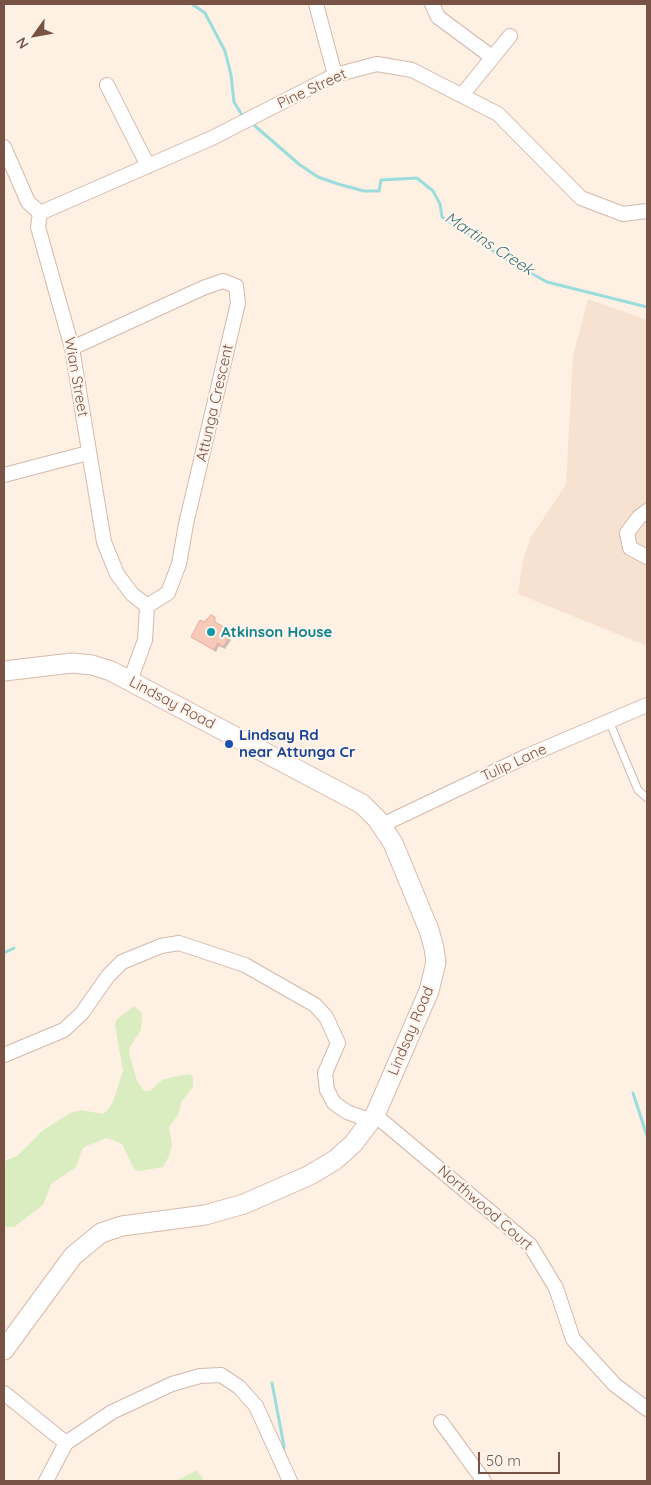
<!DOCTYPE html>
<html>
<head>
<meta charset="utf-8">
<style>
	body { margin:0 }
	#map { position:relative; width:651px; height:1485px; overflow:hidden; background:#fef0e3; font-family:Quicksand,sans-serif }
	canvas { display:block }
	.frame { position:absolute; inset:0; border:5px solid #795246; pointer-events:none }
	.north { position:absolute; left:10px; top:10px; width:50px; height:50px; -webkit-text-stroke:4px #fff5ec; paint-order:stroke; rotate:238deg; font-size:14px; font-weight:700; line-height:20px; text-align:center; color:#795246 }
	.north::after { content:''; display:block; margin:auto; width:18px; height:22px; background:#795246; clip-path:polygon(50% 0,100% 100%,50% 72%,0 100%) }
	.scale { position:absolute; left:478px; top:1452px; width:82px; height:22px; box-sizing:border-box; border:2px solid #795246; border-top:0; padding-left:6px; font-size:15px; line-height:18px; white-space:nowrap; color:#795246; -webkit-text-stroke:4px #fff5ec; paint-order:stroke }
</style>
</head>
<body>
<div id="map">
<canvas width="651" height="1485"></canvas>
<div class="frame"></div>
<div class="north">N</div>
<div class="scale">50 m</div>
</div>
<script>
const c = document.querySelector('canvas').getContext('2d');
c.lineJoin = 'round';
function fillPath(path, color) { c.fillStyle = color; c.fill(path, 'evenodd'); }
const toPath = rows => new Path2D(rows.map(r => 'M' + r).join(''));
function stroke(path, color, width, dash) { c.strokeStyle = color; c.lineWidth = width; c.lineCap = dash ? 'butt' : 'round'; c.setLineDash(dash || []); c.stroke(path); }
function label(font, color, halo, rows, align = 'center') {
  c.font = font + ' Quicksand,sans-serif'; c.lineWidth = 4.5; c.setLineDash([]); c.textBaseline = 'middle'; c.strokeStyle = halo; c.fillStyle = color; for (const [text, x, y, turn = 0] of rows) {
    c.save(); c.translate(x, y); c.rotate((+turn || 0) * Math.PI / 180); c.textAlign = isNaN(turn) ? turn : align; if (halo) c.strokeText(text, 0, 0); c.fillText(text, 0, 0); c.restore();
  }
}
fillPath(toPath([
	[588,299,647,320,647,646,518,594,523,560,531,537,566,485,573,356]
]), '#f7e1d1');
fillPath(toPath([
	[134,1006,142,1013,141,1030,130,1047,129,1053,137,1081,144,1091,150,1091,162,1080,169,1078,188,1074,193,1076,193,1087,181,1102,179,1113,169,1127,172,1145,169,1156,163,1167,139,1171,134,1169,122,1144,107,1138,86,1146,82,1150,76,1167,51,1184,43,1205,14,1227,4,1227,4,1161,17,1156,42,1131,70,1113,81,1110,103,1114,107,1111,113,1102,123,1071,115,1024,117,1019],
	[197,1470,204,1481,173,1481,178,1480]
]), '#d9edc0');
fillPath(toPath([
	[214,618,216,624,228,631,231,640,225,649,219,646,216,652,192,637,204,623]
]), '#0003');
stroke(toPath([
	[192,4,205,13,225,51,231,75,234,102,242,115],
	[255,126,300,165,318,177,338,184,364,191,379,191,381,180,417,178,433,191,440,204,442,217,504,258,547,282,647,307],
	[4,953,14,948],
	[633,1093,647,1136],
	[272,1383,284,1446,283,1454]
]), '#9bdcdd', 3);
const building = toPath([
	[211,615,215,617,215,622,229,630,226,634,230,636,223,647,218,643,214,650,191,637,200,620,204,622,211,615]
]);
fillPath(building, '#f6c9b8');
stroke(building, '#ebac97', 1);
const lane = toPath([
	[609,721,638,790,647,798]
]);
const street = toPath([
	[316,4,335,75],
	[432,4,438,17,492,57],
	[107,85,148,166],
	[462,95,510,36],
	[4,147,28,202,40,213],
	[40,213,212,138,335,75,377,64,412,70,498,114,581,198,623,214,647,211],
	[40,213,38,227,72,348,104,542,117,574,132,594,147,606],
	[72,348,203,288,223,281,236,286,238,303,186,524,179,564,168,593,147,606,145,640,130,681],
	[4,475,88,453],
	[647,511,639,517,627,533,630,548,647,557],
	[382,825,527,756,647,705],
	[4,1055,64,1030,82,1013,108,976,122,962,161,946,179,943,245,965,315,1005,326,1017,338,1043,325,1073,327,1090,334,1103,347,1112,372,1121],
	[375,1115,530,1245,556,1288,573,1339,615,1385,647,1409],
	[4,1393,66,1443],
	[441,1422,484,1481],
	[46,1481,66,1443,112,1412,172,1384,200,1376,221,1375,239,1387,256,1406,290,1481]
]);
const secondary = toPath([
	[4,671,72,663,92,665,111,671,362,804,377,819,393,843,429,930,434,948,436,962,429,991,375,1115,353,1144,335,1160,310,1175,244,1204,205,1215,122,1226,101,1233,73,1256,4,1350]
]);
stroke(lane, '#d3b8ab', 9);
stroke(street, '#d3b8ab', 16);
stroke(secondary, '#d9b9aa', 21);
stroke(lane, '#fff', 7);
stroke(street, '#fff', 14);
stroke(secondary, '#fff', 19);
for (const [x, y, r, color] of [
	[211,632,5,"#0f9aa8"],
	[229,744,5,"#1a4fb4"]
]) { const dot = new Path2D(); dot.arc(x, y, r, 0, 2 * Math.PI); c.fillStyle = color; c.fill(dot); stroke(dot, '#fff5ec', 2); }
label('15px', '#795246', '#fff5ec', [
	["Pine Street",312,89,-25],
	["Wian Street",76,377,80],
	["Attunga Crescent",215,403,-77],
	["Lindsay Road",172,703,28],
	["Tulip Lane",514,763,-25],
	["Lindsay Road",411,1031,-67],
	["Northwood Court",485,1208,41]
]);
label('bold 15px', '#0d838f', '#fff5ec', [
	["Atkinson House",221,632]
], 'left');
label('bold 15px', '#164399', '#fff5ec', [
	["Lindsay Rd",239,735],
	["near Attunga Cr",239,752]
], 'left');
label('italic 16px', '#367679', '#fff5ec', [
	["Martins Creek",489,244,33]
]);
</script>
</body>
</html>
